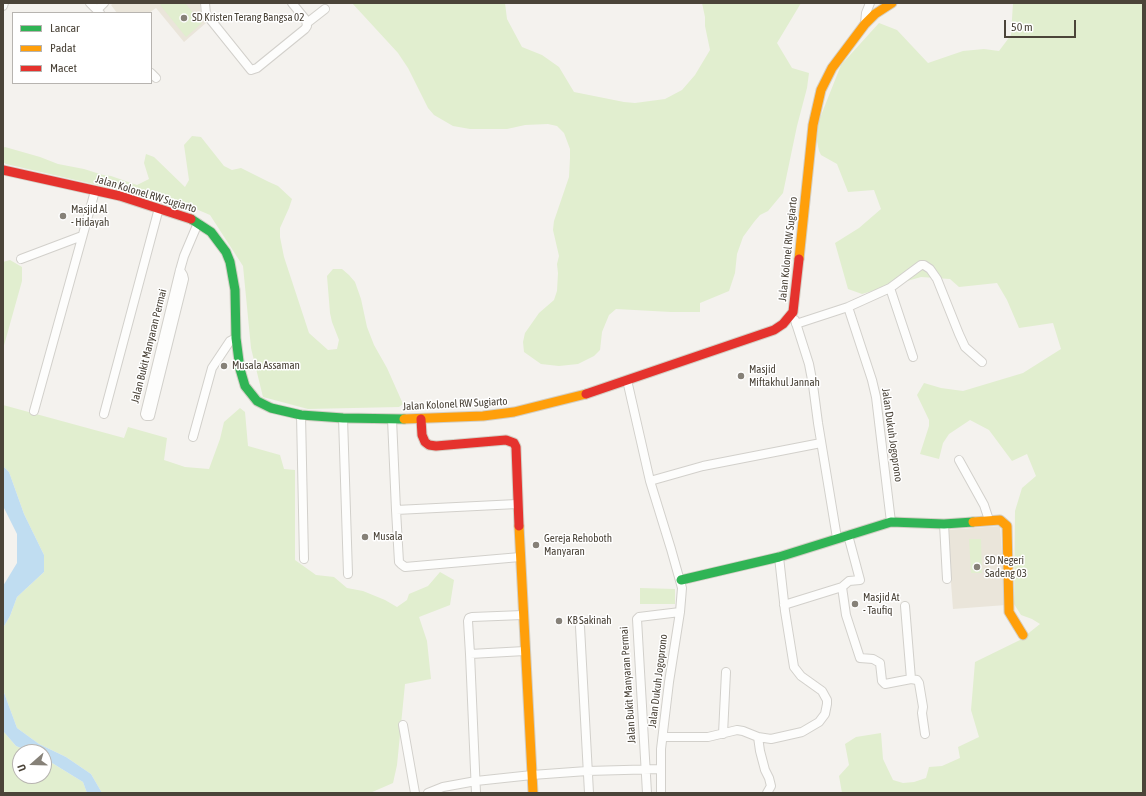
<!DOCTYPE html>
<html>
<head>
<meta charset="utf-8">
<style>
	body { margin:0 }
	#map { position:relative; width:1146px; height:796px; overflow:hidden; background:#f4f2ee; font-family:"Asap Condensed",sans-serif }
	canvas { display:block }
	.frame { position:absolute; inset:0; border:4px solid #4b4439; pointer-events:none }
	.legend { position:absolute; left:12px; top:12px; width:140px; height:72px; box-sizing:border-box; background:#fff; border:1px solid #b7b4b0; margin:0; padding:5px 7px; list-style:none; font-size:12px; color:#4b4439 }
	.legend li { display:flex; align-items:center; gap:8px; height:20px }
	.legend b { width:20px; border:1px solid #b7b4b0 }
	.north { position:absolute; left:12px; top:744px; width:40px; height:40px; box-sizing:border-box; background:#fff; border:1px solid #b7b4b0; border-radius:50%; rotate:250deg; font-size:11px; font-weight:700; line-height:16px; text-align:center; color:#4b4439 }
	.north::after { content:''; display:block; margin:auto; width:14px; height:18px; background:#868178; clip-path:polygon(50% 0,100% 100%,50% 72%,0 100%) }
	.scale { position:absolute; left:1004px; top:20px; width:72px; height:18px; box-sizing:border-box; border:2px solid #4b4439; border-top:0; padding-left:5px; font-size:12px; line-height:14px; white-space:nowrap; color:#4b4439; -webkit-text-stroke:3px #fff; paint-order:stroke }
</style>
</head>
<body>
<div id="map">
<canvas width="1146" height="796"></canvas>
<div class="frame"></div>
<ul class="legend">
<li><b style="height:5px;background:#30b455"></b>Lancar</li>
<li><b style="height:5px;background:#ff9f0a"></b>Padat</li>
<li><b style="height:5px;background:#e5322d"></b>Macet</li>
</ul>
<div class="north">U</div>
<div class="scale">50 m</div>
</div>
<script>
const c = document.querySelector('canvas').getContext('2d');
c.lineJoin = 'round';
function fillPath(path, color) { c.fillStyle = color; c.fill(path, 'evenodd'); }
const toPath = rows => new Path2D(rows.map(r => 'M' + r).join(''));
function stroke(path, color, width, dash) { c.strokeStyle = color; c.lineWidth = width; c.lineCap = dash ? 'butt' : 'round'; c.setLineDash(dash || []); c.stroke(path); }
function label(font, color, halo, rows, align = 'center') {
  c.font = font + ' "Asap Condensed",sans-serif'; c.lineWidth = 3; c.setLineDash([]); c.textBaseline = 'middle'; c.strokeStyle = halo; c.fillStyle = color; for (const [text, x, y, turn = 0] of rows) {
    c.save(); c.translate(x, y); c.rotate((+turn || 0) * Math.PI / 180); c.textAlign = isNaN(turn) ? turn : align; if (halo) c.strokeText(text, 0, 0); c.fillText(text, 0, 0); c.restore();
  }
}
fillPath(toPath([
	[114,3,200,3,200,8,206,23,184,42,156,8,149,13,117,13,111,5],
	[1000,526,1006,605,953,609,947,530]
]), '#eae5da');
fillPath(toPath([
	[162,3,185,3,202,23,186,37,160,5],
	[352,3,505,3,507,19,522,47,542,55,559,67,574,92,624,102,635,103,665,99,682,90,695,75,710,50,705,26,705,17,702,3,801,3,777,43,792,68,809,73,807,88,797,126,783,193,768,211,760,215,754,222,743,237,737,254,735,273,729,291,700,303,700,312,671,312,616,309,609,315,602,332,600,350,594,356,578,364,559,366,541,364,524,352,523,342,525,333,539,313,554,300,557,291,558,273,557,264,559,256,553,230,554,221,569,177,570,158,570,149,564,133,557,126,548,124,525,125,507,129,470,129,453,126,434,115,428,108,408,68,398,53],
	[1013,3,1143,3,1143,793,842,793,839,776,849,765,845,744,856,737,881,733,883,759,893,780,903,783,914,782,926,778,929,767,942,766,960,758,958,747,979,737,971,710,975,662,1020,640,1040,624,1032,619,1021,615,1014,604,1015,511,1022,488,1036,476,1027,454,1012,461,989,430,970,420,949,434,943,443,939,459,920,454,929,426,929,420,917,395,924,383,941,388,963,391,1023,373,1061,349,1053,323,1019,328,1007,300,997,283,959,287,950,279,921,277,862,294,848,289,835,243,859,228,881,209,874,190,848,192,837,164,821,155,819,151,817,141,818,123,841,65,879,23,897,30,928,63,963,51,984,49,999,51,1011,35],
	[192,136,201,137,224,166,232,170,241,168,269,182,278,186,292,199,289,208,280,228,280,237,284,257,309,333,328,350,337,349,339,340,332,322,330,313,327,276,333,269,342,269,349,275,355,282,361,299,367,327,374,345,387,368,403,404,399,407,308,409,263,397,251,348,243,266,210,215,189,206,6,164,3,162,3,148,5,147,40,157,58,164,84,169,103,175,111,176,137,185,149,179,144,163,146,154,154,157,185,187,189,180,184,145],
	[10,260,22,267,22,281,3,349,3,262],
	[3,405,124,438,128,427,167,438,164,460,185,467,209,469,220,439,224,422,240,408,245,412,248,446,280,455,284,469,295,470,295,560,316,575,334,577,347,588,363,591,385,600,397,607,407,600,409,594,428,586,440,572,454,580,450,605,419,617,427,641,431,679,405,684,397,765,393,783,370,793,102,793,91,774,66,757,39,744,17,728,3,690,3,628,10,616,17,597,44,572,44,555,24,514,9,472,3,466],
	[969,539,981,539,982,573,971,573],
	[640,588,675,589,675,604,640,604],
	[3,731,16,746,31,752,20,752,20,776,44,776,44,758,83,782,87,793,5,793,3,790]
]), '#e1eecf');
fillPath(toPath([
	[3,466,9,472,24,514,44,555,44,572,17,597,10,616,3,628,3,586,17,563,17,534,3,506],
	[3,690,17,728,39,744,66,757,91,774,102,793,87,793,83,782,44,758,44,752,31,752,16,746,3,731]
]), '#c0ddf1');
const street = toPath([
	[90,3,100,13],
	[205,3,206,14,251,70,257,68,305,29,307,26,306,20,292,3],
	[3,6,4,3],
	[97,10,104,3],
	[307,23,325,9],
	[865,24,866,13,870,3],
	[151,73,156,78],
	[21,259,82,236],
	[180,270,183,275,184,279,150,416,146,416,145,414,180,270,184,256,198,223],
	[890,288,913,357],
	[848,307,872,380,876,397,891,522],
	[795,320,809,364,813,385,818,423,837,538],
	[796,324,848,307,890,288,921,265,924,265,930,269,937,279,959,334,965,347,982,362],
	[627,380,650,481,671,549,682,588,680,612,669,682,661,749,661,793],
	[34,411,95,191],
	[104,414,159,208],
	[301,415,304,559],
	[343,418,348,574],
	[392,419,396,510,399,562,401,564,405,567,520,557],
	[193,437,212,368,230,341,236,338],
	[959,460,984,505,989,520],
	[650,481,703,466,821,443],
	[396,510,517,504],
	[944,524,947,579],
	[842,587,846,615,860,658,873,659,880,663,882,681,885,684,911,679,917,680,919,683,923,707,922,713,925,734],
	[842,587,849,581,860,580,848,535],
	[784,605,842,587],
	[905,606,911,679],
	[580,627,589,793],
	[470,654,525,651],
	[403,725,415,793],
	[723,734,726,672],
	[663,737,708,737,737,730,743,731,758,737,771,739,802,732,819,722,825,714,827,704,827,700,822,691,801,676,794,667,785,611,779,557],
	[758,737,760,751,765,770,769,778,771,786,767,793],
	[428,793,443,787,476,781,532,775,587,771,661,769],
	[476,793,470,654,468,621,469,618,472,617,523,615],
	[647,793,637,619,639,617,680,612]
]);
const fast = toPath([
	[191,219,211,232,226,252,230,262,235,290,236,338,240,369,245,386,257,401,271,408,301,415,343,418,404,419],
	[681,580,779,557,891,522,944,524,973,522]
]);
const slow = toPath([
	[799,259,813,125,821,90,832,68,865,24,875,14,892,3],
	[404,419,483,416,514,412,586,394],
	[973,522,1000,520,1007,526,1009,612,1023,635],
	[519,526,533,793]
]);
const jam = toPath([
	[3,170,120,196,191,219],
	[586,394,774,330,783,324,793,312,799,259],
	[421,419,422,435,425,442,429,445,436,446,506,440,514,443,516,447,519,526]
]);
stroke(street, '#d2d0cb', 10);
stroke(fast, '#d3cfc5', 11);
stroke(slow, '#d3cfc5', 11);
stroke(jam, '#d3cfc5', 11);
stroke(street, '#fdfdfc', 8);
stroke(fast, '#30b455', 9);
stroke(slow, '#ff9f0a', 9);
stroke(jam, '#e5322d', 9);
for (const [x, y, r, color] of [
	[184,18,4,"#868178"],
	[63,216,4,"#868178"],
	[224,366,4,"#868178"],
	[741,376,4,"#868178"],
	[365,537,4,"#868178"],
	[536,545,4,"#868178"],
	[977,567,4,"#868178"],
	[855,604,4,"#868178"],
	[559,621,4,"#868178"]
]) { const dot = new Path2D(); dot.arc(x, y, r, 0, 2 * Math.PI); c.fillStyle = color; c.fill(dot); stroke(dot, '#fff', 1.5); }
label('11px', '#4b4439', '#fff', [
	["SD Kristen Terang Bangsa 02",192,18],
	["Masjid Al",71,210],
	["- Hidayah",71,223],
	["Musala Assaman",232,366],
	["Masjid",749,370],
	["Miftakhul Jannah",749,383],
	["Musala",373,537],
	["Gereja Rehoboth",544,539],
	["Manyaran",544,552],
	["SD Negeri",985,561],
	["Sadeng 03",985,574],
	["Masjid At",863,598],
	["- Taufiq",863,611],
	["KB Sakinah",567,621]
], 'left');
label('11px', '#4b4439', '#fff', [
	["Jalan Kolonel RW Sugiarto",146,194,17],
	["Jalan Kolonel RW Sugiarto",788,249,-84],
	["Jalan Bukit Manyaran Permai",149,346,-76],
	["Jalan Kolonel RW Sugiarto",455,404,-3],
	["Jalan Dukuh Jogoprono",892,435,82],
	["Jalan Dukuh Jogoprono",658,681,-83],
	["Jalan Bukit Manyaran Permai",628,685,-94]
]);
</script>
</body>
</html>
